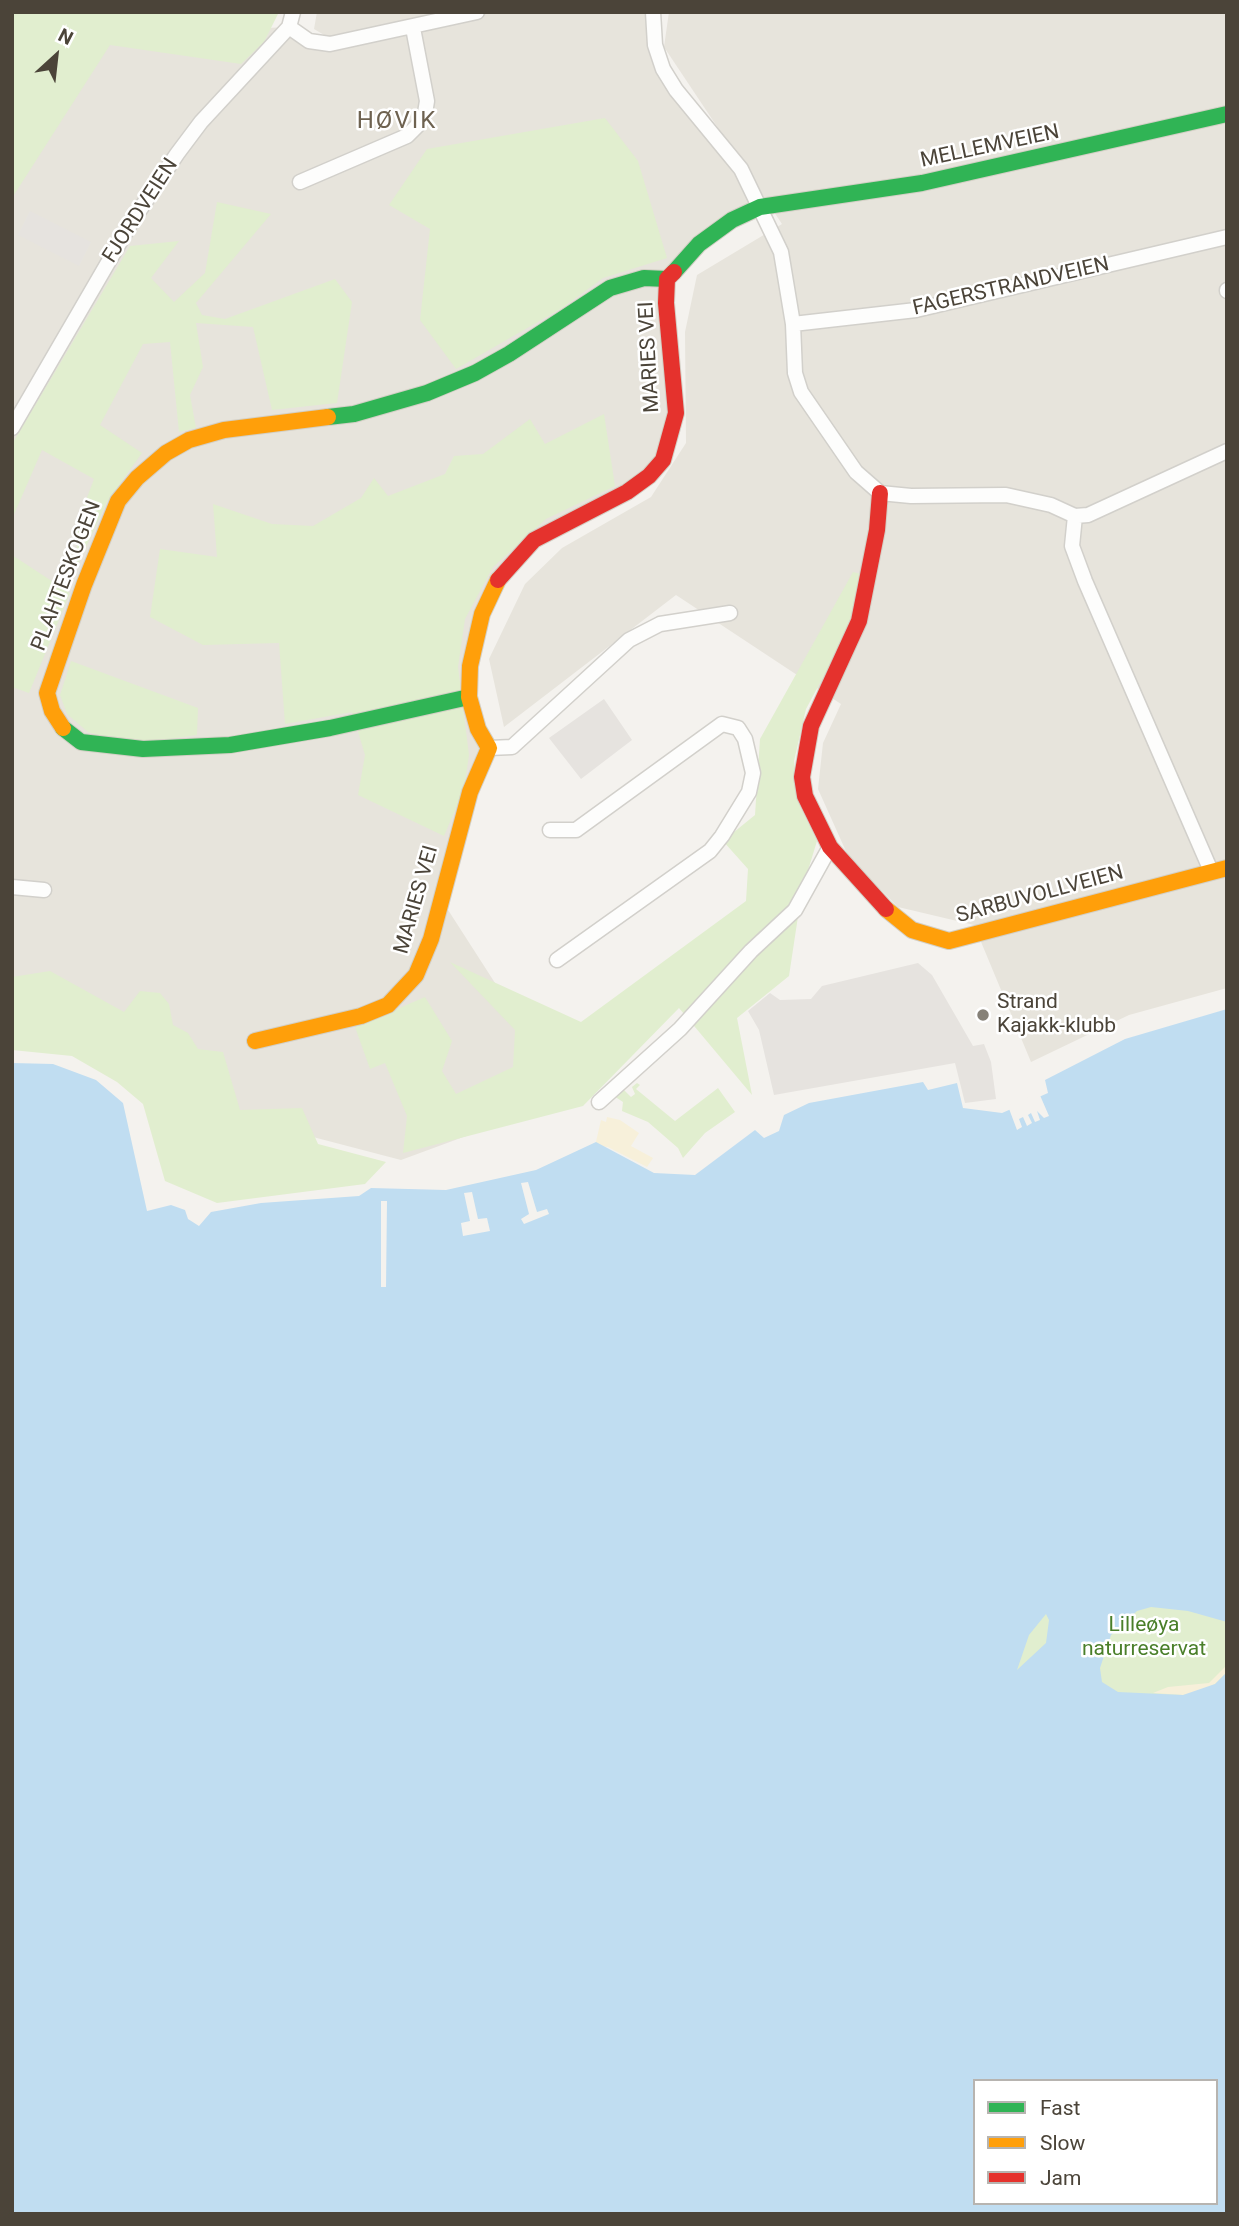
<!DOCTYPE html>
<html>
<head>
<meta charset="utf-8">
<style>
	body { margin:0 }
	#map { position:relative; width:1239px; height:2226px; overflow:hidden; background:#f4f2ee; font-family:Roboto,sans-serif }
	canvas { display:block }
	.frame { position:absolute; inset:0; border:14px solid #4b4439; pointer-events:none }
	.legend { position:absolute; left:973px; top:2079px; width:245px; height:126px; box-sizing:border-box; background:#fff; border:2px solid #b7b4b0; margin:0; padding:9px 12px; list-style:none; font-size:21px; color:#4b4439 }
	.legend li { display:flex; align-items:center; gap:14px; height:35px }
	.legend b { width:35px; border:2px solid #b7b4b0 }
	.north { position:absolute; left:21px; top:21px; width:70px; height:70px; -webkit-text-stroke:5px #fff; paint-order:stroke; rotate:27deg; font-size:19px; font-weight:700; line-height:28px; text-align:center; color:#4b4439 }
	.north::after { content:''; display:block; margin:auto; width:24px; height:32px; background:#4b4439; clip-path:polygon(50% 0,100% 100%,50% 72%,0 100%) }
</style>
</head>
<body>
<div id="map">
<canvas width="1239" height="2226"></canvas>
<div class="frame"></div>
<ul class="legend">
<li><b style="height:9px;background:#30b455"></b>Fast</li>
<li><b style="height:9px;background:#ff9f0a"></b>Slow</li>
<li><b style="height:9px;background:#e5322d"></b>Jam</li>
</ul>
<div class="north">N</div>
</div>
<script>
const c = document.querySelector('canvas').getContext('2d');
c.lineJoin = 'round';
function fillPath(path, color) { c.fillStyle = color; c.fill(path, 'evenodd'); }
const toPath = rows => new Path2D(rows.map(r => 'M' + r).join(''));
function stroke(path, color, width, dash) { c.strokeStyle = color; c.lineWidth = width; c.lineCap = dash ? 'butt' : 'round'; c.setLineDash(dash || []); c.stroke(path); }
function label(font, color, halo, rows, align = 'center') {
  c.font = font + ' Roboto,sans-serif'; c.lineWidth = 5; c.setLineDash([]); c.textBaseline = 'middle'; c.strokeStyle = halo; c.fillStyle = color; for (const [text, x, y, turn = 0] of rows) {
    c.save(); c.translate(x, y); c.rotate((+turn || 0) * Math.PI / 180); c.textAlign = isNaN(turn) ? turn : align; if (halo) c.strokeText(text, 0, 0); c.fillText(text, 0, 0); c.restore();
  }
}
fillPath(toPath([
	[317,12,460,12,331,39,314,29],
	[481,12,655,12,655,45,760,207,667,279,674,425,663,460,558,525,491,592,469,697,489,748,441,899,569,1098,401,1160,202,1108,12,1012,12,147,101,35,289,27,309,41],
	[669,12,1227,12,1227,988,1129,1015,1031,1062,974,925,898,907,849,858,818,789,823,743,841,704,676,595,504,727,489,659,525,584,562,548,651,497,686,443,685,332,697,275,782,224,664,47]
]), '#e7e4dc');
fillPath(toPath([
	[12,12,279,12,264,42,241,64,110,45,12,198],
	[605,118,638,161,667,258,603,278,562,308,456,369,420,320,430,229,389,205,427,149],
	[217,202,271,214,196,303,202,315,225,319,335,279,352,302,337,403,272,410,253,327,196,323,203,367,190,395,196,428,179,432,170,342,143,344,100,425,142,453,107,502,77,566,77,524,94,479,42,450,12,519,12,444,130,246,179,241,151,278,174,302,205,273],
	[604,414,615,486,546,519,493,567,465,619,458,667,469,755,464,789,444,836,358,795,365,755,352,712,285,724,279,643,203,645,150,617,160,549,217,557,213,504,272,524,313,526,361,498,374,478,388,496,445,474,454,456,483,454,530,419,545,444],
	[12,555,70,593,29,693,12,687],
	[853,572,861,574,855,605,842,642,806,709,794,761,800,806,817,841,802,890,789,976,737,1018,752,1095,679,1008,583,1106,403,1153,407,1116,385,1063,370,1069,355,1027,425,997,452,1041,442,1071,456,1094,513,1067,515,1030,450,962,581,1022,746,901,748,869,723,841,755,815,760,739],
	[71,661,198,708,197,735,154,741,114,740,88,732,67,714,60,695],
	[50,971,124,1012,140,991,160,993,169,1004,173,1025,188,1033,198,1049,223,1052,240,1110,302,1108,318,1144,386,1162,365,1184,217,1203,165,1181,143,1104,117,1082,72,1056,12,1050,12,977],
	[637,1083,640,1085,636,1089,675,1121,718,1088,735,1112,705,1133,683,1158,678,1148,648,1122,622,1111,623,1102,614,1096,629,1084,624,1090,631,1097,635,1094,632,1087],
	[1227,1544,1227,1746,967,1668,1067,1566]
]), '#e1eecf');
fillPath(toPath([
	[607,1117,620,1120,639,1133,631,1146,653,1158,647,1167,608,1147,595,1146,601,1120,606,1122],
	[1227,1665,1227,1672,1215,1684,1194,1693,1183,1695,1153,1693,1168,1687,1209,1683]
]), '#f7f0da');
fillPath(toPath([
	[30,211,91,242,79,266,18,235],
	[604,699,632,740,581,779,549,738],
	[918,963,932,975,973,1046,984,1044,991,1062,996,1099,965,1103,955,1063,774,1095,759,1030,748,1011,770,993,780,1000,811,999,822,986]
]), '#e6e3df');
fillPath(toPath([
	[1227,1009,1227,1622,1188,1611,1151,1607,1137,1611,1111,1635,1100,1668,1102,1682,1118,1692,1183,1695,1215,1684,1227,1672,1227,2214,12,2214,12,1063,53,1064,96,1080,123,1103,147,1211,171,1205,185,1210,188,1219,199,1226,211,1212,261,1203,359,1196,371,1188,446,1190,536,1170,596,1142,654,1173,695,1175,755,1130,764,1138,779,1131,784,1115,809,1103,923,1082,928,1090,957,1083,963,1108,1002,1113,1048,1093,1045,1080,1125,1039],
	[1046,1614,1049,1620,1046,1643,1017,1670,1029,1635],
	[975,2081,1216,2081,1216,2203,975,2203]
]), '#c0ddf1');
fillPath(toPath([
	[1039,1093,1049,1116,1044,1118,1037,1111,1040,1120,1035,1122,1031,1113,1028,1115,1032,1123,1027,1126,1023,1117,1019,1119,1022,1127,1017,1130,1008,1106],
	[528,1182,537,1212,547,1209,549,1214,524,1224,521,1219,529,1214,521,1183],
	[472,1192,478,1219,487,1218,490,1231,463,1236,461,1223,470,1221,464,1193],
	[381,1201,387,1201,386,1287,381,1287]
]), '#f4f2ee');
const street = toPath([
	[653,12,655,45,663,69,676,90,741,169,781,252,793,324,795,373,801,392,856,472,880,493,911,496,1006,495,1051,505,1075,516,1088,515,1227,451],
	[289,27,309,41,330,44,477,12],
	[300,182,407,136,418,125,425,113,427,101,413,28],
	[1227,290,1227,291],
	[793,324,916,310,1227,237],
	[12,428,131,223,177,154,201,122,289,27,293,12],
	[1075,516,1072,546,1085,581,1211,871],
	[489,748,512,747,629,640,660,624,730,613],
	[550,830,576,830,722,724,738,728,745,739,753,773,749,792,722,836,710,851,557,960],
	[12,887,44,890],
	[599,1102,680,1029,751,951,795,910,830,847]
]);
const fast = toPath([
	[674,272,699,244,732,220,760,207,922,183,1227,114],
	[328,417,354,414,427,393,475,373,509,354,610,288,644,278,667,279],
	[63,728,81,742,143,749,230,745,330,728,469,697]
]);
const slow = toPath([
	[63,728,52,711,47,693,84,585,118,501,137,478,166,453,189,440,224,430,328,417],
	[886,909,912,930,949,941,1227,868],
	[255,1041,361,1016,388,1005,416,975,431,939,470,792,489,748,478,729,469,697,470,666,482,614,498,580]
]);
const jam = toPath([
	[880,493,877,530,859,621,811,726,802,777,805,796,830,847,886,909],
	[498,580,534,540,627,492,649,476,663,460,676,413,666,303,667,279,674,272]
]);
stroke(street, '#d2d0cb', 17);
stroke(fast, '#d3cfc5', 18);
stroke(slow, '#d3cfc5', 18);
stroke(jam, '#d3cfc5', 18);
stroke(street, '#fdfdfc', 14);
stroke(fast, '#30b455', 16);
stroke(slow, '#ff9f0a', 16);
stroke(jam, '#e5322d', 16);
for (const [x, y, r, color] of [
	[983,1015,7,"#868178"]
]) { const dot = new Path2D(); dot.arc(x, y, r, 0, 2 * Math.PI); c.fillStyle = color; c.fill(dot); stroke(dot, '#fff', 2.5); }
label('21px', '#4b4439', '#fff', [
	["MELLEMVEIEN",990,147,-12],
	["FJORDVEIEN",141,211,-57],
	["FAGERSTRANDVEIEN",1011,287,-13],
	["MARIES VEI",650,357,-93],
	["PLAHTESKOGEN",67,576,-69],
	["SARBUVOLLVEIEN",1040,895,-15],
	["MARIES VEI",417,900,-74]
]);
label('21px', '#4b4439', '#fff', [
	["Strand",997,1003],
	["Kajakk-klubb",997,1027]
], 'left');
label('21px', '#4a7f2a', '#fff', [
	["Lilleøya",1144,1626],
	["naturreservat",1144,1650]
]);
c.letterSpacing = '2px';
label('24px', '#6e6250', '#fff', [
	["HØVIK",397,122]
]);
c.letterSpacing = '0px';
</script>
</body>
</html>
